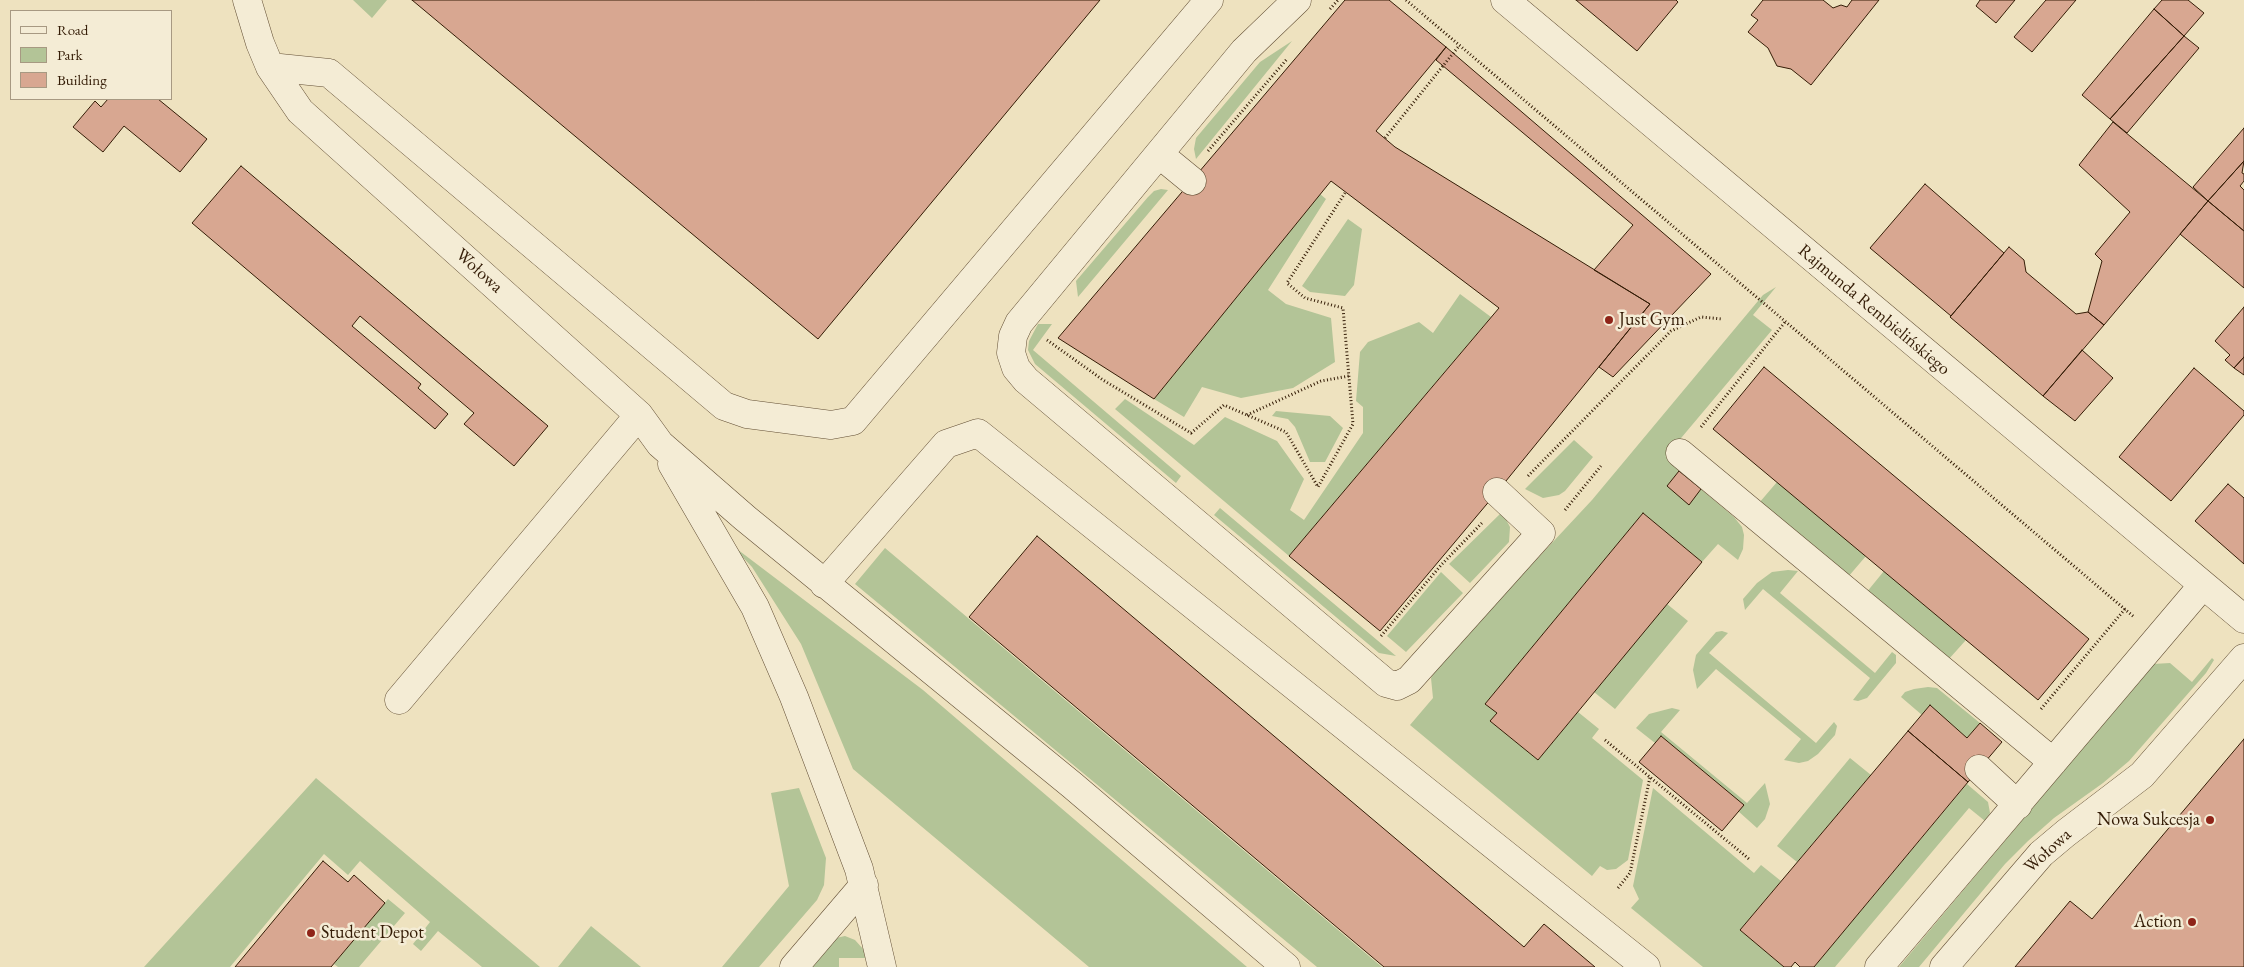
<!DOCTYPE html>
<html>
<head>
<meta charset="utf-8">
<style>
	body { margin:0 }
	#map { position:relative; width:2244px; height:967px; overflow:hidden; background:#eee2bf; font-family:"EB Garamond",serif }
	canvas { display:block }
	.legend { position:absolute; left:10px; top:10px; width:162px; height:90px; box-sizing:border-box; background:#f4ecd5; border:1px solid #a79982; margin:0; padding:6px 9px; list-style:none; font-size:15px; color:#341c06 }
	.legend li { display:flex; align-items:center; gap:10px; height:25px }
	.legend b { width:25px; border:1px solid #a79982 }
</style>
</head>
<body>
<div id="map">
<canvas width="2244" height="967"></canvas>
<ul class="legend">
<li><b style="height:6px;background:#f4ecd5"></b>Road</li>
<li><b style="height:14px;background:#b3c497"></b>Park</li>
<li><b style="height:14px;background:#d8a791"></b>Building</li>
</ul>
</div>
<script>
const c = document.querySelector('canvas').getContext('2d');
c.lineJoin = 'round';
function fillPath(path, color) { c.fillStyle = color; c.fill(path, 'evenodd'); }
const toPath = rows => new Path2D(rows.map(r => 'M' + r).join(''));
function stroke(path, color, width, dash) { c.strokeStyle = color; c.lineWidth = width; c.lineCap = dash ? 'butt' : 'round'; c.setLineDash(dash || []); c.stroke(path); }
function label(font, color, halo, rows, align = 'center') {
  c.font = font + ' "EB Garamond",serif'; c.lineWidth = 5; c.setLineDash([]); c.textBaseline = 'middle'; c.strokeStyle = halo; c.fillStyle = color; for (const [text, x, y, turn = 0] of rows) {
    c.save(); c.translate(x, y); c.rotate((+turn || 0) * Math.PI / 180); c.textAlign = isNaN(turn) ? turn : align; if (halo) c.strokeText(text, 0, 0); c.fillText(text, 0, 0); c.restore();
  }
}
fillPath(toPath([
	[353,0,387,0,372,18],
	[1292,41,1196,159,1194,149,1196,138,1260,62],
	[1161,189,1168,190,1078,297,1076,281,1148,197,1154,191],
	[1320,194,1326,199,1268,290,1286,304,1331,318,1335,362,1293,388,1241,398,1202,387,1184,417,1154,399],
	[1348,219,1362,229,1354,285,1345,296,1310,292,1302,286],
	[1776,287,1753,315,1772,330,1671,450,1671,461,1679,471,1667,486,1689,504,1701,489,1734,517,1742,527,1744,535,1743,549,1738,560,1718,544,1702,562,1643,513,1485,704,1497,713,1490,721,1538,760,1578,712,1599,729,1592,738,1643,780,1628,860,1616,869,1607,870,1600,866,1592,876,1410,725,1433,698,1431,678,1441,662,1592,500,1763,295],
	[1460,294,1491,317,1289,556,1115,409,1125,399,1194,445,1225,417,1277,441,1304,479,1290,510,1304,520,1363,433,1363,407,1356,401,1360,352,1368,342,1419,322,1433,333],
	[1038,324,1052,324,1033,350,1181,476,1176,483,1035,364,1028,350,1029,341],
	[1276,411,1330,416,1343,428,1325,462,1310,462,1295,427,1288,419,1272,416],
	[1574,440,1593,457,1565,491,1559,495,1543,498,1525,489],
	[1777,482,1866,556,1848,577,1759,503],
	[1220,508,1396,656,1379,653,1214,515],
	[1502,512,1510,527,1509,542,1470,583,1449,564],
	[729,543,923,690,1247,967,1089,967,853,769,801,644,752,567],
	[885,548,1382,967,1317,967,855,584],
	[1788,570,1798,571,1780,593,1875,673,1892,652,1896,655,1896,663,1867,698,1858,701,1853,700,1870,678,1763,589,1745,610,1743,599,1757,583,1772,572],
	[1884,571,1966,640,1948,660,1866,593],
	[1441,572,1463,593,1406,652,1387,636],
	[1667,604,1688,621,1615,709,1594,692],
	[1722,631,1728,633,1709,653,1816,743,1834,722,1837,726,1835,735,1818,754,1808,761,1799,763,1784,760,1801,739,1716,669,1697,689,1693,670,1696,655,1716,632],
	[2212,658,2214,660,2206,673,2129,761,2103,783,2054,818,2028,841,2005,864,1919,967,1899,967,2153,664,2170,663,2192,682],
	[1928,687,1937,688,1980,723,1967,738,1930,706,1922,715,1901,697,1905,692,1914,689],
	[1672,708,1680,710,1661,732,1747,803,1765,783,1770,804,1765,819,1757,828,1738,811,1743,805,1661,736,1655,743,1636,728,1649,714],
	[1850,758,1871,775,1797,862,1777,846],
	[316,778,382,834,540,967,482,967,438,931,421,951,413,944,430,922,360,861,348,875,324,854,230,967,144,967],
	[1967,784,1988,802,1990,813,1985,821,1969,808,1835,967,1814,967],
	[799,788,826,858,824,885,817,900,759,967,722,967,789,886,771,793],
	[1653,788,1754,873,1761,865,1781,881,1740,930,1784,967,1703,967,1631,908,1639,899,1633,886],
	[388,899,405,913,359,967,338,967,334,964],
	[591,926,641,967,558,967],
	[845,936,855,940,864,950,865,958,839,958,839,967,812,967,836,938]
]), '#b3c497');
const building = toPath([
	[412,0,1100,0,818,339,412,0],
	[1345,0,1389,0,1446,47,1376,131,1395,147,1650,304,1497,492,1380,631,1289,556,1499,308,1331,181,1154,399,1058,338,1345,0],
	[1576,0,1676,0,1678,2,1637,51,1576,0],
	[1763,0,1823,0,1833,8,1841,5,1847,7,1852,0,1879,0,1811,85,1791,69,1777,66,1768,48,1748,32,1758,20,1751,15,1763,0],
	[1980,0,2015,0,1996,23,1976,6,1980,0],
	[2046,0,2076,0,2032,52,2014,37,2046,0],
	[2162,0,2188,0,2204,13,2184,36,2154,9,2162,0],
	[2154,9,2184,36,2110,119,2082,95,2154,9],
	[2184,36,2199,48,2127,133,2110,119,2184,36],
	[1446,47,1711,274,1613,377,1599,367,1650,304,1594,270,1633,225,1436,60,1446,47],
	[108,99,158,99,207,139,180,172,124,126,103,152,73,127,95,101,101,107,108,99],
	[2113,122,2208,201,2104,325,2088,312,2102,261,2095,254,2130,212,2079,165,2113,122],
	[2244,128,2244,161,2208,201,2193,187,2244,128],
	[2244,161,2242,173,2244,174,2244,181,2240,186,2244,190,2244,231,2208,201,2244,161],
	[241,166,548,426,514,466,464,424,474,413,360,316,352,326,421,384,418,388,448,414,435,429,192,223,241,166],
	[1925,184,2004,253,1951,316,1870,248,1925,184],
	[2208,201,2244,231,2244,288,2180,234,2208,201],
	[2009,247,2024,260,2026,272,2076,314,2088,312,2104,325,2043,396,1950,317,2009,247],
	[2244,307,2244,357,2234,368,2225,360,2230,355,2215,341,2244,307],
	[2082,350,2113,378,2075,421,2043,396,2082,350],
	[2244,357,2244,375,2234,368,2244,357],
	[1764,367,2089,639,2038,700,1713,429,1764,367],
	[2194,368,2244,411,2244,415,2171,501,2119,457,2194,368],
	[1679,471,1701,489,1689,505,1667,486,1679,471],
	[2228,484,2244,498,2244,564,2195,521,2228,484],
	[1643,513,1702,562,1538,760,1490,721,1497,713,1485,704,1643,513],
	[1037,536,1524,947,1544,924,1595,967,1384,967,969,617,1037,536],
	[1930,705,1967,738,1980,723,2002,742,1968,782,1908,731,1930,705],
	[1908,731,1968,782,1814,967,1800,967,1795,962,1791,967,1784,967,1740,930,1908,731],
	[1661,736,1744,805,1722,831,1639,762,1661,736],
	[2244,739,2244,967,2015,967,2070,901,2092,919,2244,739],
	[323,861,348,882,354,875,385,903,331,967,235,967,323,861]
]);
fillPath(building, '#d8a791');
stroke(building, '#341c06', 1);
const minor = toPath([
	[247,0,260,43,270,67,300,111,639,415,660,444,745,518,1072,785,1286,967],
	[1297,0,1244,51,1019,323,1013,336,1011,353,1016,368,1026,380,1386,683,1397,686,1409,680,1541,533,1497,492],
	[1505,0,2244,619],
	[270,67,329,73,724,406,747,414,831,425,853,421,1209,0],
	[1159,154,1192,181],
	[1680,453,2053,762],
	[672,464,755,607,794,697,859,869,882,967],
	[824,584,946,444,978,433,1646,967],
	[399,700,639,415],
	[1979,769,2018,805],
	[794,967,864,885],
	[1879,967,2203,585],
	[1944,967,2041,854,2066,833,2142,775,2244,658]
]);
stroke(minor, '#624e34', 29);
stroke(toPath([
	[1406,0,2134,617],
	[1330,9,1338,0],
	[1385,138,1459,46],
	[1208,151,1287,59],
	[1047,340,1103,380,1191,433,1224,405,1286,432,1318,487,1353,424,1343,308,1305,298,1287,283,1345,193],
	[1247,415,1321,381,1349,376],
	[1701,427,1785,322],
	[1528,476,1671,331,1701,317,1722,319],
	[1565,510,1601,466],
	[1381,636,1442,564,1482,523],
	[2041,709,2125,609],
	[1605,740,1749,859],
	[1618,888,1630,873,1650,777]
]), '#341c06', 3, [1, 2.5]);
stroke(minor, '#f4ecd5', 28);
for (const [x, y, r, color] of [
	[1609,320,5,"#8f2418"],
	[2210,820,5,"#8f2418"],
	[2192,922,5,"#8f2418"],
	[311,933,5,"#8f2418"]
]) { const dot = new Path2D(); dot.arc(x, y, r, 0, 2 * Math.PI); c.fillStyle = color; c.fill(dot); stroke(dot, '#f4ecd5', 2); }
label('18px', '#341c06', '#f4ecd5', [
	["Wołowa",479,271,42],
	["Rajmunda Rembielińskiego",1874,310,40],
	["Wołowa",2048,851,-42]
]);
label('18px', '#341c06', '#f4ecd5', [
	["Just Gym",1619,320],
	["Nowa Sukcesja",2200,820,"right"],
	["Action",2182,922,"right"],
	["Student Depot",321,933]
], 'left');
</script>
</body>
</html>
